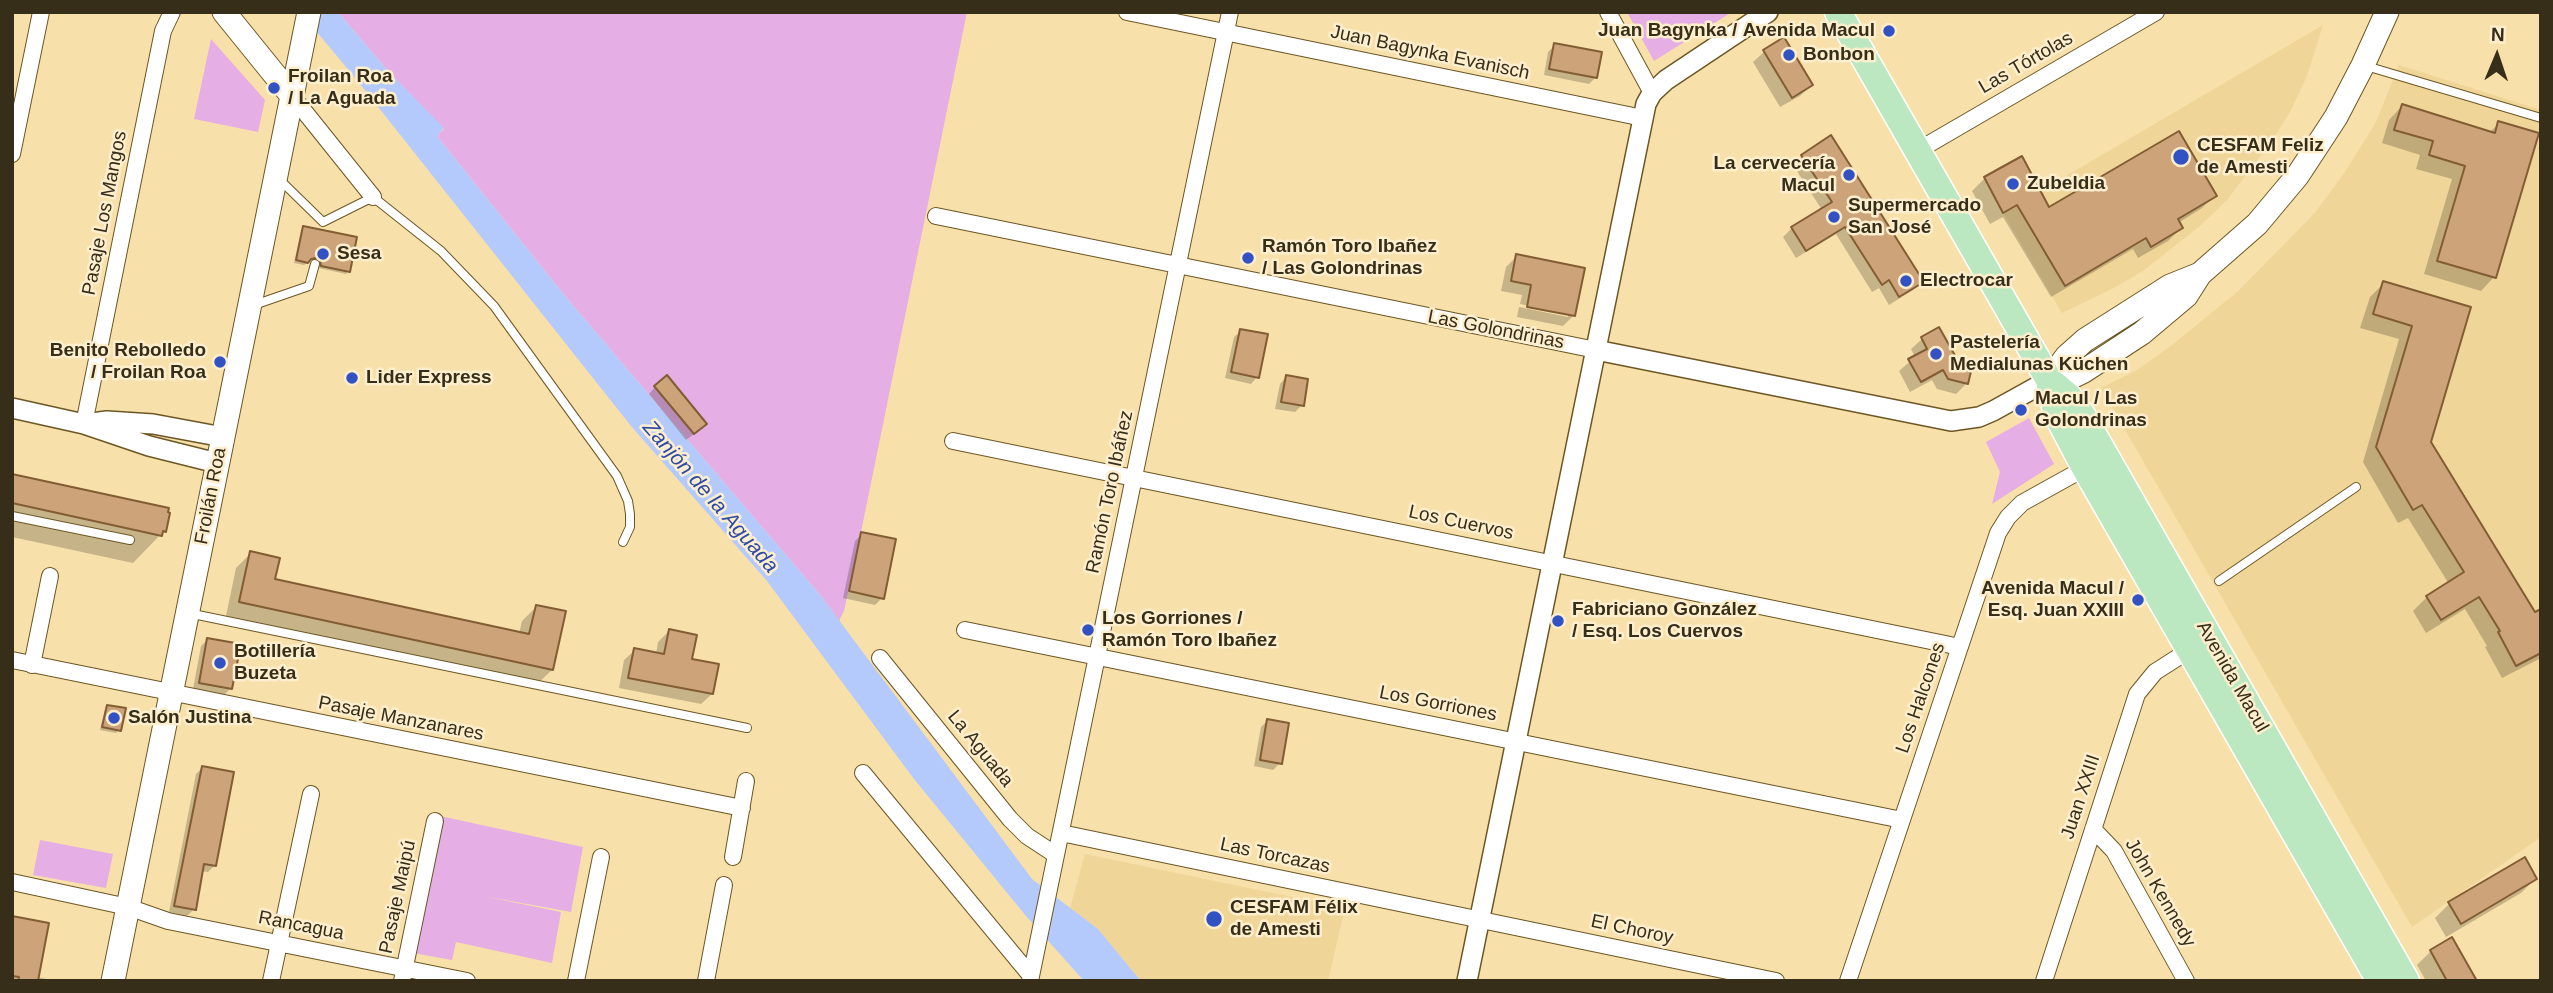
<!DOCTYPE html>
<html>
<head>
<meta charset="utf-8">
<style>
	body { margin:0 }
	#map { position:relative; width:2553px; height:993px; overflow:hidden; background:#f8e0aa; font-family:Helvetica,sans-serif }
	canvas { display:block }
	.frame { position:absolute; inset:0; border:14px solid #372e19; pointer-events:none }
	.north { position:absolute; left:2462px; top:21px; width:70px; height:70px; -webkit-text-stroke:5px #fdeece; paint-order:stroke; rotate:2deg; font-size:19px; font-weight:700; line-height:28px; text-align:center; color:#372e19 }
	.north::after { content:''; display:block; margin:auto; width:24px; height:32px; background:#372e19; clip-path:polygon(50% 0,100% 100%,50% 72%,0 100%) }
</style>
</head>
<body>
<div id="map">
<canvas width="2553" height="993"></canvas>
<div class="frame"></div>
<div class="north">N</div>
</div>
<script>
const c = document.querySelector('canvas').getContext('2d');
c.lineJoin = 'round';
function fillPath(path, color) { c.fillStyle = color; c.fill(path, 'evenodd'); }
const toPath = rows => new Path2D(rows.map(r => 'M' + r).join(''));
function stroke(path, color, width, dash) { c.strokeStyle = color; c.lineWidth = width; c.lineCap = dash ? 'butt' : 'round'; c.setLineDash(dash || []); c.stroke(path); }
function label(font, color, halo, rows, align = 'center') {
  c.font = font + ' Helvetica,sans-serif'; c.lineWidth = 5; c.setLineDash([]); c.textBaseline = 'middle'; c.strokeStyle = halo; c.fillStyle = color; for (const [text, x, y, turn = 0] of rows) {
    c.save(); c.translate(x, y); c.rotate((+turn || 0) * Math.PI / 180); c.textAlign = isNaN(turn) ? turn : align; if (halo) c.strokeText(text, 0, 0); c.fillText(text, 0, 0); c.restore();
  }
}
fillPath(toPath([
	[2323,25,2307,76,2291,110,2272,141,2227,200,2200,226,2143,271,2112,289,2062,313,2003,213],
	[2399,65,2541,110,2541,837,2412,927,2101,388,2137,370,2172,345,2237,292,2314,214,2345,172,2376,122],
	[1085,854,1345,908,1328,981,1141,981,1098,929,1070,908]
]), '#f0d598');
fillPath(toPath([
	[338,12,967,12,861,532,844,611,839,621,821,596,565,296,437,136,444,129,389,72],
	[1627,12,1732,12,1654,61],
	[211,39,265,100,258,132,194,119],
	[2029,418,2054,464,1992,504,2000,472,1986,442],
	[440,816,583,847,571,912,483,896,561,912,552,963,456,942,452,960,413,953],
	[40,840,113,854,106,888,33,875]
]), '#e5aee4');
fillPath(toPath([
	[300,12,338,12,389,72,444,128,437,136,565,296,821,596,1032,879,1098,929,1141,981,1084,981,1026,916,914,779,767,581,631,426,352,74]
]), '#b4c9fc');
fillPath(toPath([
	[1783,40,1811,85,1800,96,1780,107,1753,62,1764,52],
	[1555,45,1596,77,1589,84,1544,75,1548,52],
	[2402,106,2489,133,2499,123,2494,277,2481,291,2424,274,2452,179,2416,169,2420,155,2382,143,2389,120],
	[1802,156,1922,281,1913,290,1889,305,1879,288,1872,292,1836,234,1796,258,1783,237,1792,228,1822,210,1793,165],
	[1985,178,2049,209,2215,195,2202,208,2178,223,2181,228,2168,241,2138,258,2133,249,2051,297,2003,217,1990,224,1972,191],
	[304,228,348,271,346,274,319,268,318,263,312,260,304,265,294,263,301,231],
	[1517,256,1573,316,1563,326,1517,317,1519,307,1568,317,1568,313,1520,304,1522,295,1501,291,1506,267],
	[2384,283,2469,309,2429,442,2534,615,2541,611,2541,658,2502,678,2485,647,2487,646,2465,609,2426,633,2413,611,2427,597,2449,584,2408,518,2398,523,2363,462,2399,339,2360,328,2370,297],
	[1938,330,1967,383,1956,394,1937,389,1932,380,1910,392,1899,371,1915,357,1911,349,1922,339],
	[1241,331,1257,377,1251,384,1225,378,1234,337],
	[1286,377,1302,405,1295,412,1275,409,1280,384],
	[655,387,698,431,686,440,649,394],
	[12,475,164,531,133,563,12,537],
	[862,534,882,598,875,605,843,598,855,541],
	[251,553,273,580,519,634,522,621,536,607,552,670,537,684,226,616,236,568],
	[669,631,712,694,701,704,619,688,624,660,635,650,656,654,658,642],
	[208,639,231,688,224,695,193,689,201,646],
	[108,706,119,730,116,733,100,730,105,709],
	[1268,720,1280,763,1273,770,1254,766,1261,727],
	[203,767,214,866,208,872,201,871,194,909,187,916,169,912,196,774],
	[2524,860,2535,879,2521,893,2446,937,2435,918,2449,904],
	[12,917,37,977,57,981,12,981],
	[2431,951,2475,981,2426,981,2417,965]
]), '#0003');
const building = toPath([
	[1784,37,1813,85,1792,98,1763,50,1784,37],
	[1554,43,1602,52,1597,78,1549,69,1554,43],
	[2402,104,2495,133,2498,121,2539,133,2496,278,2437,261,2465,166,2429,155,2433,141,2394,130,2402,104],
	[2179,131,2217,196,2178,219,2183,228,2151,247,2146,238,2065,286,2017,205,2003,213,1984,177,2022,156,2049,207,2179,131],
	[1831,135,1924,282,1899,297,1889,280,1882,285,1845,227,1806,251,1791,227,1832,202,1801,155,1831,135],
	[303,226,357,237,350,272,321,266,320,260,316,258,311,259,308,263,296,260,303,226],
	[1516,254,1585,268,1575,316,1527,307,1531,285,1511,281,1516,254],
	[2383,281,2471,307,2431,442,2535,612,2541,609,2541,653,2516,666,2498,632,2500,631,2479,597,2441,620,2426,596,2464,572,2422,505,2413,510,2376,447,2412,326,2373,314,2383,281],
	[1939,327,1957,359,1973,363,1968,384,1948,379,1943,370,1921,382,1908,359,1927,349,1921,337,1939,327],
	[1240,329,1268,334,1259,378,1231,372,1240,329],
	[667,375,707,424,694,434,654,386,667,375],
	[1286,375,1308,379,1304,406,1281,402,1286,375],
	[12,474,169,508,168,512,170,513,166,532,163,531,162,536,12,503,12,474],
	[861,532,896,539,884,599,849,591,861,532],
	[250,551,280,558,275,579,529,634,536,605,566,611,553,670,239,602,250,551],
	[669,629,697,635,692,659,719,664,713,694,628,678,634,648,664,654,669,629],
	[207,638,241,644,232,689,199,683,207,638],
	[107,705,126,708,121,731,102,727,107,705],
	[1267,719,1289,723,1282,764,1260,760,1267,719],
	[202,766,234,772,216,866,204,864,196,910,174,906,202,766],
	[2525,857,2537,879,2461,924,2448,902,2525,857],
	[12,916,49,923,38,981,18,981,19,977,12,976,12,916],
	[2452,937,2477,981,2447,981,2430,950,2452,937]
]);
fillPath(building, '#cda47a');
stroke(building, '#825d34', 2);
const service = toPath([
	[2366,66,2541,118],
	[280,180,323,222],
	[323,222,373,197,441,251,494,306,617,476,628,501,630,514,630,527,623,542],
	[254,305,309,286,315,264],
	[12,516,130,540],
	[2219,581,2356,487],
	[188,613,747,728]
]);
const minor = toPath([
	[1127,12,1643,118],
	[1608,12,1652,93],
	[292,96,373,197],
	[1917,151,2156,12],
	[12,154,41,12],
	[936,216,1596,350],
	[84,424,163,31,172,12],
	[953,441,1960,647],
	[965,630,1902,820],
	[880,658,1010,819,1027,836,1056,855],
	[12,660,742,808],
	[32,665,50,576],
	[863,773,1031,976],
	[2093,829,2114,851,2186,981],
	[1061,833,1776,981],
	[733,857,746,781],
	[12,882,128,907,168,921,467,981],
	[271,981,311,794],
	[402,981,435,821],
	[576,981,601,857],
	[706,981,724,885],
	[1030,981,1230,12],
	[1848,981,1998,533,2008,517,2022,503,2085,468],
	[2044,981,2137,694,2155,672,2191,649]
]);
const tertiary = toPath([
	[1596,350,1951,421,1979,417,1993,411,2049,380],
	[12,408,84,424,149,446,217,463],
	[92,423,107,421,153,424,223,437],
	[1467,981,1646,104,1652,93,1666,80,1768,12]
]);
const secondary = toPath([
	[224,12,292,96],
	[2049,380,2067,356,2085,340,2170,286,2200,274,2257,224,2298,175,2336,117,2363,65,2387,12],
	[2049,380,2072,377,2084,371,2142,333,2186,296,2200,274],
	[113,981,309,12]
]);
const primary = toPath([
	[1838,12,2049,380,2057,415,2085,468,2380,981],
	[2049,380,2068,396,2082,415,2406,981]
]);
stroke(service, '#6c5724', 10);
stroke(minor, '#6c5724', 18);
stroke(tertiary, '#6c5724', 22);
stroke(secondary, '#6c5724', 25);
stroke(primary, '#fff', 29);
stroke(service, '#fff', 8);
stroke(minor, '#fff', 16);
stroke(tertiary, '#fff', 19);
stroke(secondary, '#fff', 23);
stroke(primary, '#bce8c1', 26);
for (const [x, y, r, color] of [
	[1889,31,7,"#3252c3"],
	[1789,55,7,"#3252c3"],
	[274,88,7,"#3252c3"],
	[2181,157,9,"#3252c3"],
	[1849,175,7,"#3252c3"],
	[2013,184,7,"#3252c3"],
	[1834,217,7,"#3252c3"],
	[323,254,7,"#3252c3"],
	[1248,258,7,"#3252c3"],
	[1906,281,7,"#3252c3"],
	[1936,354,7,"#3252c3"],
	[220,362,7,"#3252c3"],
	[352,378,7,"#3252c3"],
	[2021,410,7,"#3252c3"],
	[2138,600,7,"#3252c3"],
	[1558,621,7,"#3252c3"],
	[1088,630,7,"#3252c3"],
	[220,663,7,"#3252c3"],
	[114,718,7,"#3252c3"],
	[1214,919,9,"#3252c3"]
]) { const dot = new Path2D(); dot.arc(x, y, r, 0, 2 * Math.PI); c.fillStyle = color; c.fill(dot); stroke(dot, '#fdeece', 2.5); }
label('bold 19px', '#372e19', '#fdeece', [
	["Juan Bagynka / Avenida Macul",1875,31,"right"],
	["Bonbon",1803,55],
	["Froilan Roa",288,77],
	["/ La Aguada",288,99],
	["CESFAM Feliz",2197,146],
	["de Amesti",2197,168],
	["La cervecería",1835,164,"right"],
	["Macul",1835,186,"right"],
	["Zubeldia",2027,184],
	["Supermercado",1848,206],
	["San José",1848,228],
	["Ramón Toro Ibañez",1262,247],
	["/ Las Golondrinas",1262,269],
	["Sesa",337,254],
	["Electrocar",1920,281],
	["Pastelería",1950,343],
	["Medialunas Küchen",1950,365],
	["Benito Rebolledo",206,351,"right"],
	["/ Froilan Roa",206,373,"right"],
	["Lider Express",366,378],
	["Macul / Las",2035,399],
	["Golondrinas",2035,421],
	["Avenida Macul /",2124,589,"right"],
	["Esq. Juan XXIII",2124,611,"right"],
	["Fabriciano González",1572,610],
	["/ Esq. Los Cuervos",1572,632],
	["Los Gorriones /",1102,619],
	["Ramón Toro Ibañez",1102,641],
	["Botillería",234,652],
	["Buzeta",234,674],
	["Salón Justina",128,718],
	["CESFAM Félix",1230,908],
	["de Amesti",1230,930]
], 'left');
label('19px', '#372e19', '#fdeece', [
	["Juan Bagynka Evanisch",1430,53,12],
	["Las Tórtolas",2026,63,-30],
	["Pasaje Los Mangos",105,213,-79],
	["Las Golondrinas",1496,330,11],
	["Ramón Toro Ibáñez",1110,492,-78],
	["Froilán Roa",211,496,-79],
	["Los Cuervos",1461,523,12],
	["Avenida Macul",2232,677,60],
	["Los Halcones",1921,698,-71],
	["Los Gorriones",1438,704,11],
	["Pasaje Manzanares",401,719,11],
	["La Aguada",980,749,51],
	["Juan XXIII",2081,797,-72],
	["Las Torcazas",1275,856,12],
	["John Kennedy",2160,893,60],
	["Pasaje Maipú",398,897,-78],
	["Rancagua",301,926,11],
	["El Choroy",1632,930,12]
]);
label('italic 21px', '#2d4aa7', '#fdeece', [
	["Zanjón de la Aguada",710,497,49]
]);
</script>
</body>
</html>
